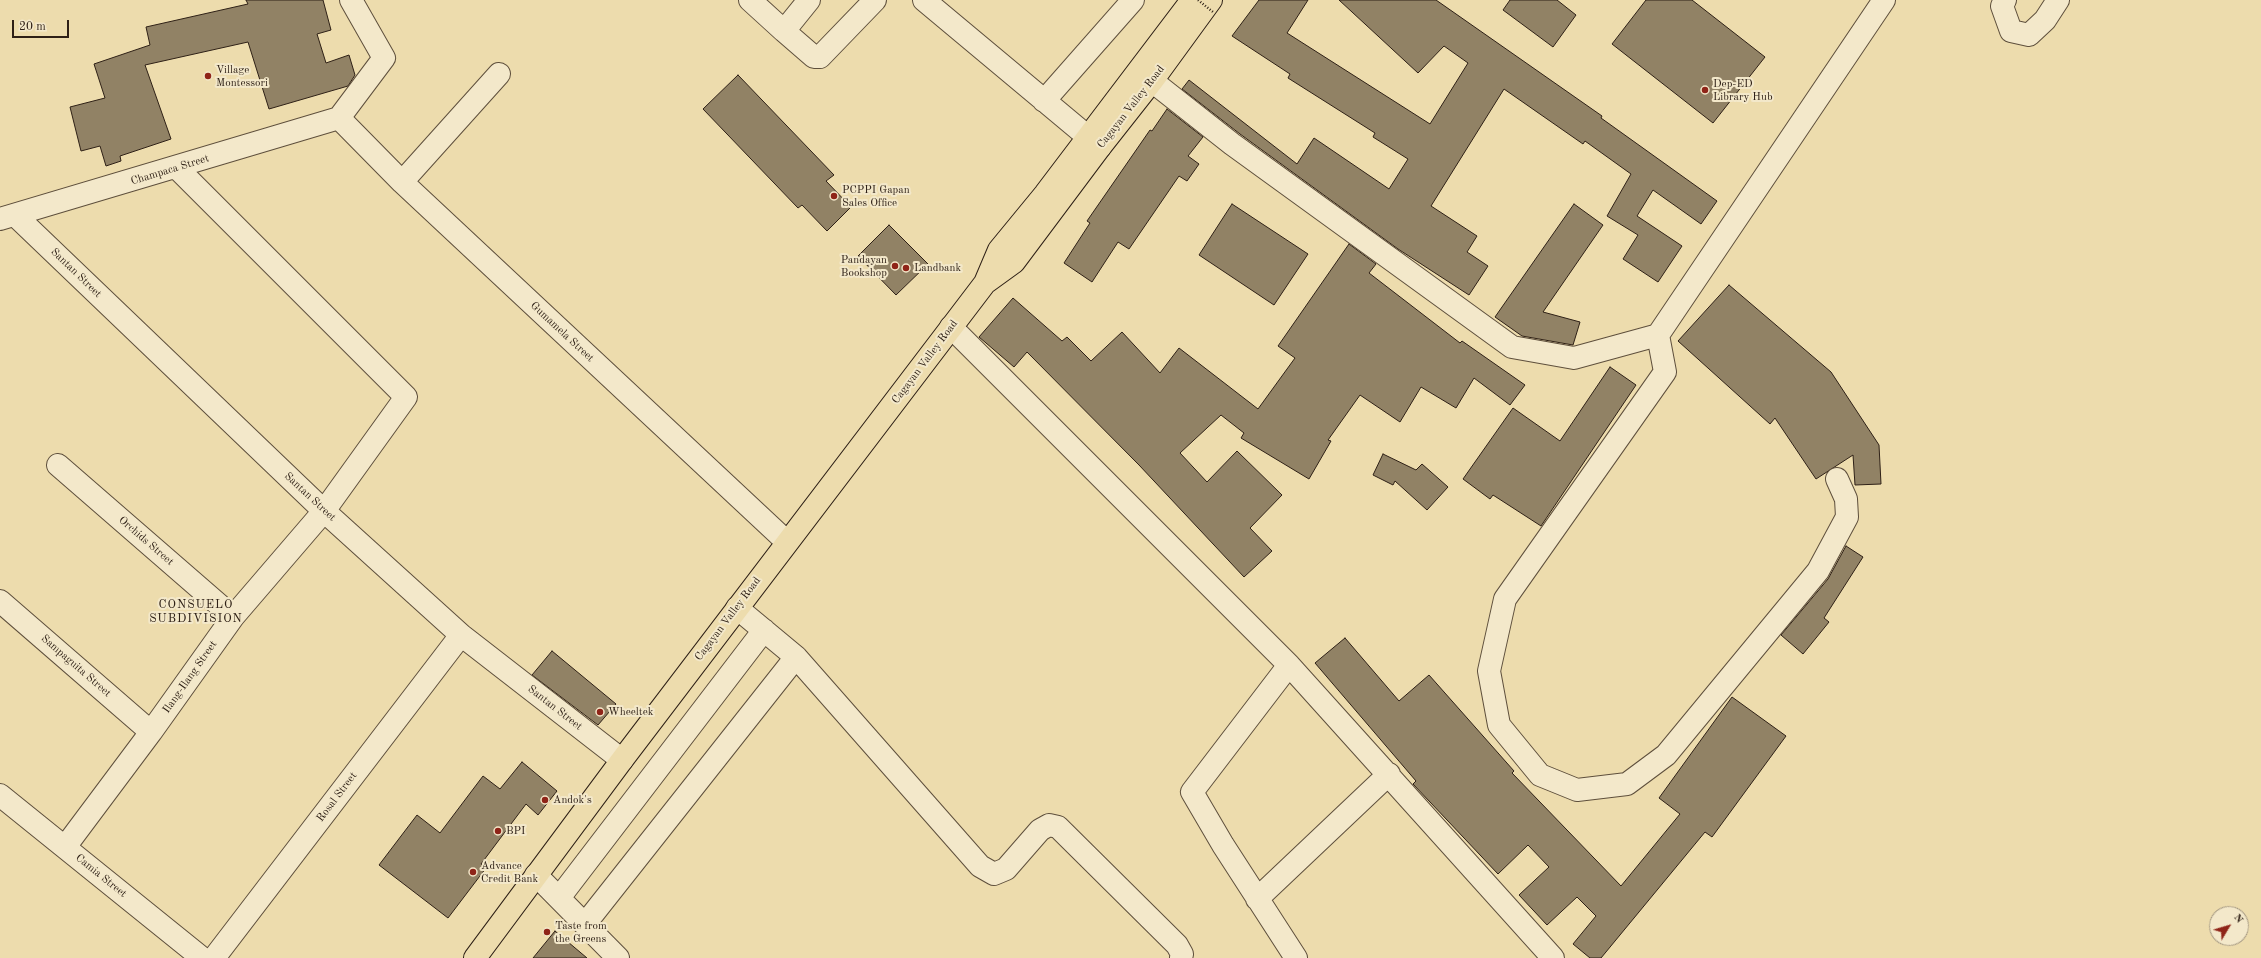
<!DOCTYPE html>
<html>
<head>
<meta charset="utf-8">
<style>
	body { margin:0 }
	#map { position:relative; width:2261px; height:958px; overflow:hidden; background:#eddcad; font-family:"Old Standard TT",serif }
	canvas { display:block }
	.north { position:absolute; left:2209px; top:906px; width:40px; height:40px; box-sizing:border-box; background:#f3e8ca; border:1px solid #a49882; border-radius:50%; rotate:52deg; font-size:11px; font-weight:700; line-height:16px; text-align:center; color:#2e2016 }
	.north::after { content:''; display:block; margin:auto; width:14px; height:18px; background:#8f2418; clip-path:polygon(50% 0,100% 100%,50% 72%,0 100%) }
	.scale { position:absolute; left:12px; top:20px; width:57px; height:18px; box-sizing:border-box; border:2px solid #2e2016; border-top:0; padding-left:5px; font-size:12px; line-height:14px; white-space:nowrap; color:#2e2016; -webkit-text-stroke:3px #f3e8ca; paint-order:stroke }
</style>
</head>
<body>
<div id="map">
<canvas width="2261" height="958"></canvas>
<div class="north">N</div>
<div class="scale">20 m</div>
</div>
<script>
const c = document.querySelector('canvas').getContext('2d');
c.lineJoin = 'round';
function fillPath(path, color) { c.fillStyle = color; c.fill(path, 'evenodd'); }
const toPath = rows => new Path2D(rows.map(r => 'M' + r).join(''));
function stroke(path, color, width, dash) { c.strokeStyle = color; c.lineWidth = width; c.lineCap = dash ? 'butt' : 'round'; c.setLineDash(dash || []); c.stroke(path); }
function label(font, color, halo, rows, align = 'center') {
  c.font = font + ' "Old Standard TT",serif'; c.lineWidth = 4; c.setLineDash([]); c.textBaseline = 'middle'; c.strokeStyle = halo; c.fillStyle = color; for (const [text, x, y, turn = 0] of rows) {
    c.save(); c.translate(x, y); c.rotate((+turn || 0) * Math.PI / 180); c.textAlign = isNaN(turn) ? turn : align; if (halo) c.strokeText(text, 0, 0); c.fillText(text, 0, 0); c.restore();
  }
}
const building = toPath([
	[246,0,323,0,331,30,317,34,326,63,349,55,355,75,348,86,269,109,248,42,145,65,171,139,120,156,121,161,106,166,100,146,81,151,70,107,105,98,94,64,150,45,146,27,248,4,246,0],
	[1259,0,1308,0,1287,33,1430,124,1468,63,1444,46,1418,73,1339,0,1436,0,1602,116,1601,118,1717,201,1701,224,1653,190,1637,216,1682,246,1658,282,1623,259,1638,235,1607,216,1631,174,1585,141,1583,144,1504,89,1431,206,1477,236,1467,252,1488,266,1469,295,1398,249,1240,134,1182,89,1189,80,1297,164,1314,138,1389,189,1408,159,1373,137,1375,133,1288,78,1290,74,1232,36,1259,0],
	[1510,0,1557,0,1576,15,1553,47,1503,10,1510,0],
	[1646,0,1692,0,1765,57,1713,123,1612,44,1646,0],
	[738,75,834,175,826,181,851,207,827,231,802,205,798,208,703,109,738,75],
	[1167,109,1203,137,1188,156,1199,164,1187,181,1179,176,1129,249,1118,242,1092,282,1064,263,1090,223,1087,221,1150,130,1152,131,1167,109],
	[1232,204,1308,254,1274,305,1199,255,1232,204],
	[1574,204,1603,225,1543,312,1580,322,1573,345,1522,336,1495,317,1574,204],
	[889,225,928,264,896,295,858,256,889,225],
	[1349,244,1376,264,1369,273,1460,343,1462,341,1525,385,1510,405,1474,378,1456,408,1421,387,1400,422,1360,395,1328,440,1331,441,1309,479,1241,438,1244,433,1221,415,1180,453,1207,482,1237,451,1282,495,1250,528,1272,551,1244,577,1139,465,1027,352,1014,367,979,337,1013,298,1062,341,1067,337,1091,361,1122,332,1160,373,1179,348,1258,409,1295,358,1278,346,1349,244],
	[1729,285,1831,372,1879,445,1881,484,1855,485,1853,455,1816,479,1775,418,1770,424,1678,341,1729,285],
	[1610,367,1636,385,1541,526,1493,495,1490,499,1463,479,1513,408,1560,441,1610,367],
	[1383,454,1416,470,1422,464,1448,487,1427,510,1395,481,1393,485,1373,475,1383,454],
	[1846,546,1863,557,1824,618,1829,622,1803,654,1781,635,1828,579,1846,546],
	[1345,638,1399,701,1429,675,1514,771,1512,773,1621,886,1680,814,1659,798,1732,697,1786,736,1712,837,1705,832,1601,958,1590,958,1573,944,1596,916,1577,897,1547,925,1519,895,1549,867,1528,845,1498,874,1413,784,1416,781,1315,663,1345,638],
	[552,651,616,704,598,725,532,675,552,651],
	[522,762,557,791,538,815,526,804,481,864,486,868,448,918,379,865,417,815,440,833,483,776,500,789,522,762],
	[555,931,587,958,533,958,555,931]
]);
fillPath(building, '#918265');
stroke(building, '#2e2016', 1);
const minor = toPath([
	[750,0,784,31],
	[809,0,784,31,814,57,820,57,875,0],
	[924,0,1100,147],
	[2005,0,2002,6,2011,31,2029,35,2045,20,2058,0],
	[1152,81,1232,144,1512,347,1574,358,1658,335,1884,0],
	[1044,101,1133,0],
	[339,118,402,182,787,542],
	[339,118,384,58,351,0],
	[402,182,499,74],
	[15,215,324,511,461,635,622,760],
	[0,219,339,118],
	[951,327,1289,665,1553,958],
	[1658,335,1665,372,1505,599,1489,671,1499,725,1540,775,1577,790,1627,784,1666,755,1818,571,1847,517,1846,499,1837,479],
	[58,465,233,617],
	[0,601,151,732],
	[737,608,796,657,980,866,994,874,1006,869,1040,830,1049,825,1058,827,1177,945,1182,954,1181,958],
	[1289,665,1192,792,1223,845,1296,958],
	[0,795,202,958],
	[65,847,151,732,233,617,324,511,406,397,177,168],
	[536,875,618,958],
	[559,898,764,630],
	[1257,899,1389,774],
	[585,924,796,657],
	[214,958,461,635]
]);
const highway = toPath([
	[985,283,1014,262,1100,147,1152,81,1211,0],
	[475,958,622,760,985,283,999,250,1045,194,1192,0]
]);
stroke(minor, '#5e4f3c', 24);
stroke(highway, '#2e2016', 24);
stroke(minor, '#f3e8ca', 22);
stroke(highway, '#eddcad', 22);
stroke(toPath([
	[1198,0,1213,12]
]), '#2e2016', 2.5, [1, 2]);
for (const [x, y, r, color] of [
	[208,76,4,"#8f2418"],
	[1705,90,4,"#8f2418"],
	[834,196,4,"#8f2418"],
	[895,266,4,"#8f2418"],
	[906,268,4,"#8f2418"],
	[600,712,4,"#8f2418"],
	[545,800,4,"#8f2418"],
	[498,831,4,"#8f2418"],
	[473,872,4,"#8f2418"],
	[547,932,4,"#8f2418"]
]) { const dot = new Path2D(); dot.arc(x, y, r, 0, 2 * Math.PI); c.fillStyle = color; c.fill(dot); stroke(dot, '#f3e8ca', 1.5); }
label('11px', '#2e2016', '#f3e8ca', [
	["Village",216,70],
	["Montessori",216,83],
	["Dep-ED",1713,84],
	["Library Hub",1713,97],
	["PCPPI Gapan",842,190],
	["Sales Office",842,203],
	["Pandayan",887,260,"right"],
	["Bookshop",887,273,"right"],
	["Landbank",914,268],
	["Wheeltek",608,712],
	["Andok's",553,800],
	["BPI",506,831],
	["Advance",481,866],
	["Credit Bank",481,879],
	["Taste from",555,926],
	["the Greens",555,939]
], 'left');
label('11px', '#2e2016', '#f3e8ca', [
	["Cagayan Valley Road",1131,107,-52],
	["Champaca Street",170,170,-17],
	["Santan Street",76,273,44],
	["Gumamela Street",562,332,43],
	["Cagayan Valley Road",925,362,-53],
	["Santan Street",310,497,43],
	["Orchids Street",146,541,41],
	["Cagayan Valley Road",728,619,-53],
	["Sampaguita Street",76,666,41],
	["Ilang-Ilang Street",190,677,-55],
	["Santan Street",555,708,38],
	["Rosal Street",337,797,-53],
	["Camia Street",101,876,39]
]);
c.letterSpacing = '1px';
label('12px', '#2e2016', '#f3e8ca', [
	["CONSUELO",196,605],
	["SUBDIVISION",196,619]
]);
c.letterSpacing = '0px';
</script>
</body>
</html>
